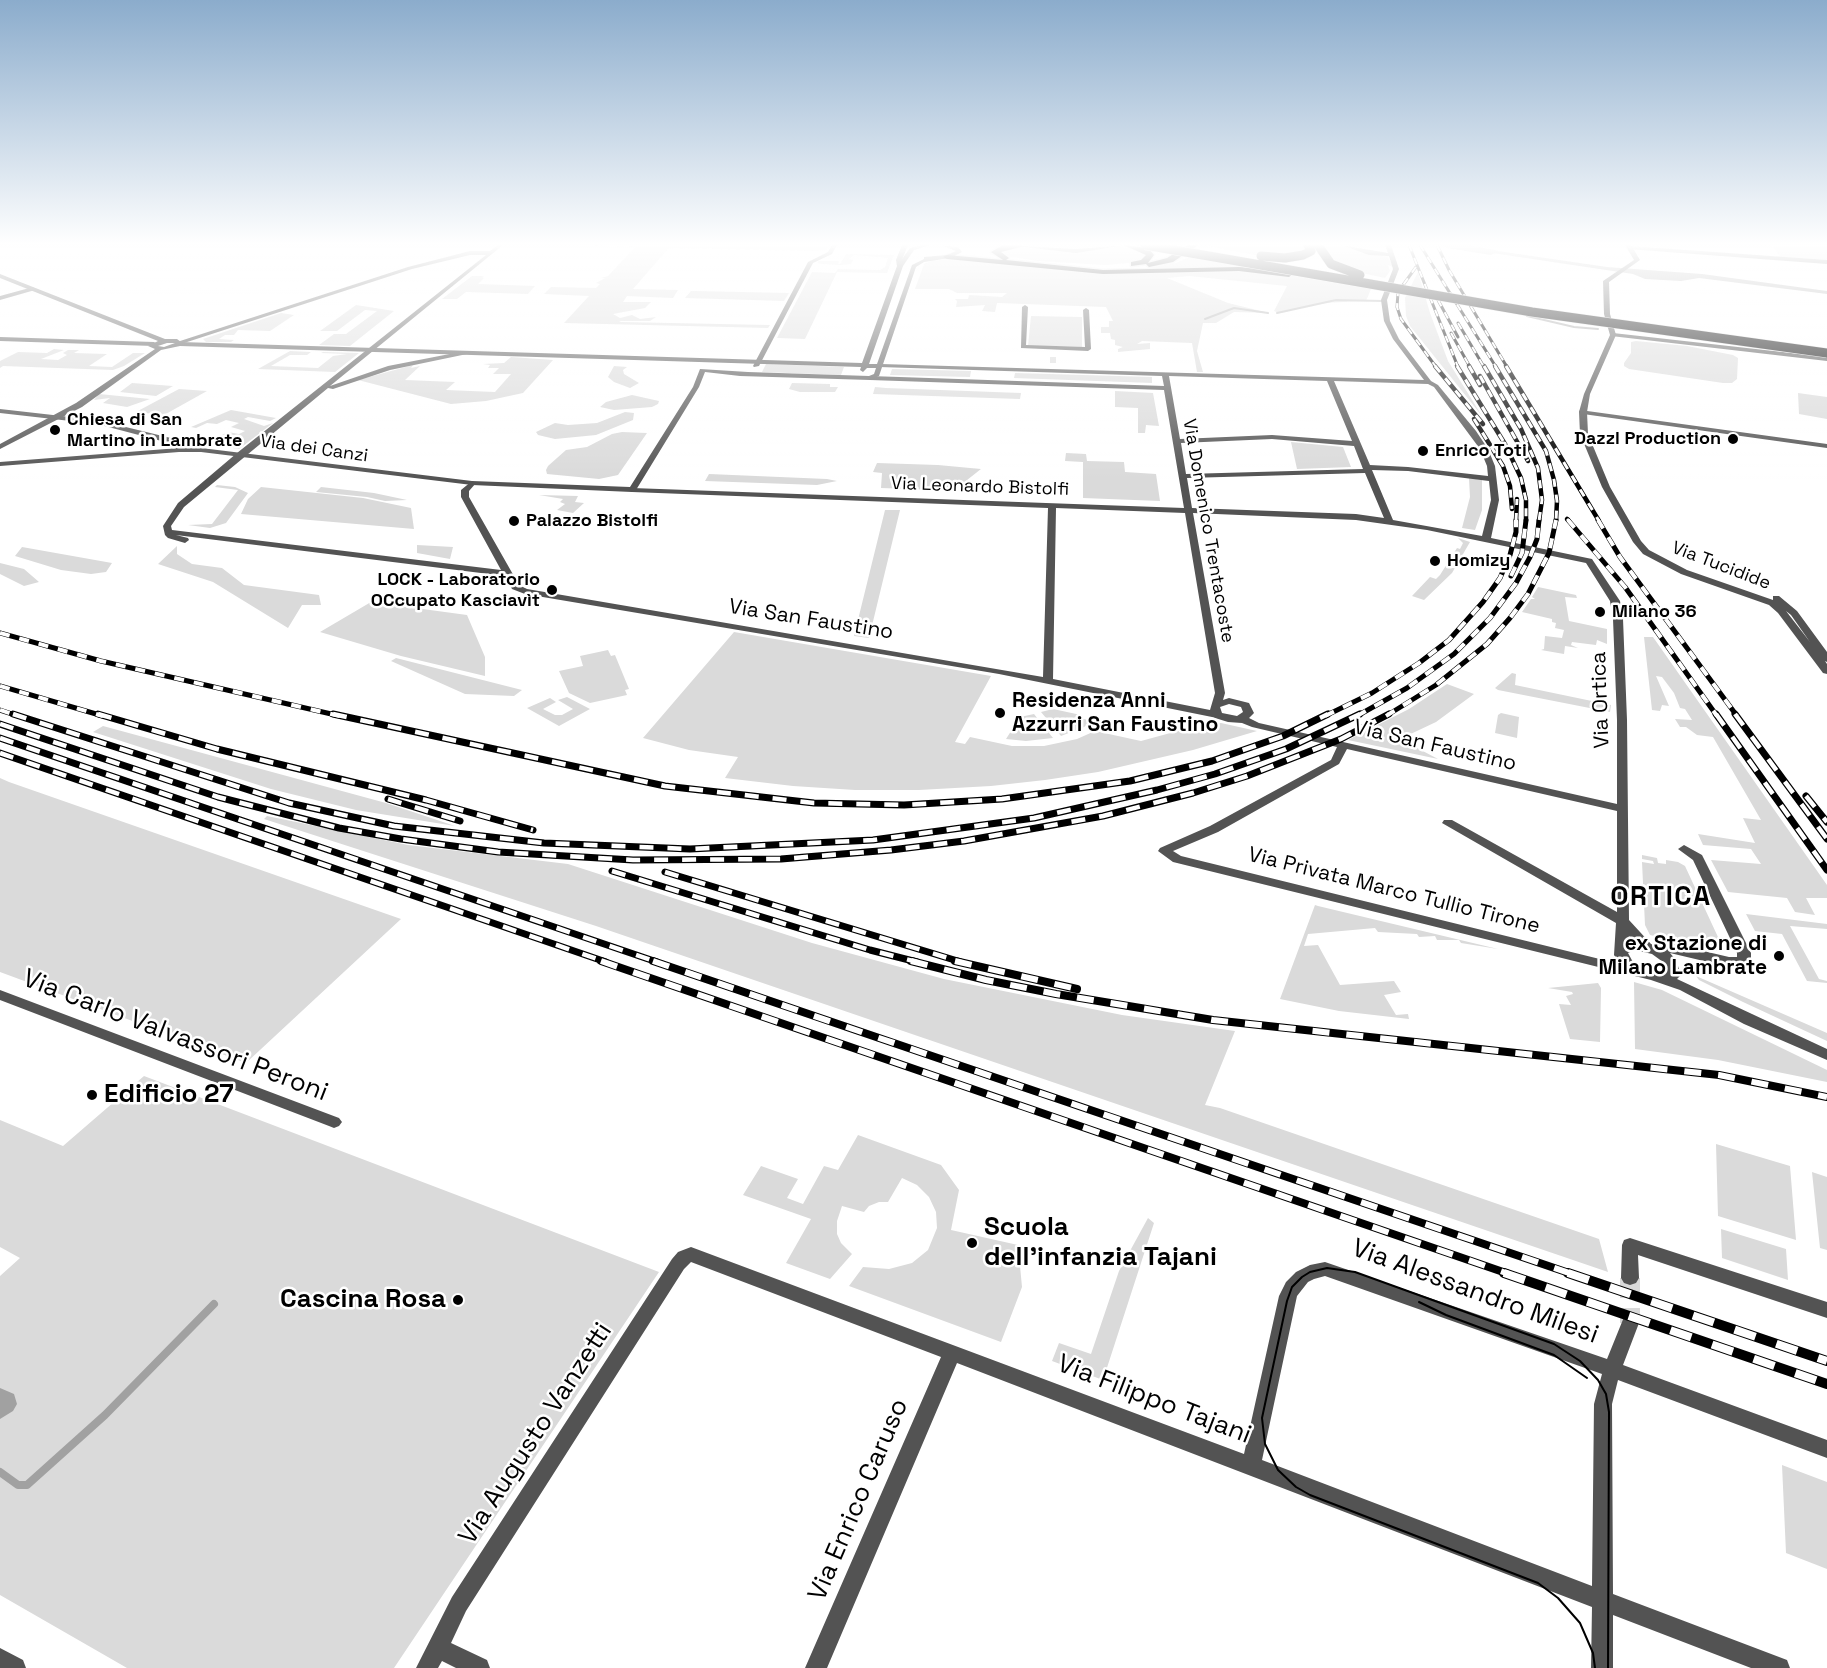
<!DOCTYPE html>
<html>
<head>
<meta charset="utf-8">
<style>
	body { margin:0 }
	canvas { display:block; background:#fff }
</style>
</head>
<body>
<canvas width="1827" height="1668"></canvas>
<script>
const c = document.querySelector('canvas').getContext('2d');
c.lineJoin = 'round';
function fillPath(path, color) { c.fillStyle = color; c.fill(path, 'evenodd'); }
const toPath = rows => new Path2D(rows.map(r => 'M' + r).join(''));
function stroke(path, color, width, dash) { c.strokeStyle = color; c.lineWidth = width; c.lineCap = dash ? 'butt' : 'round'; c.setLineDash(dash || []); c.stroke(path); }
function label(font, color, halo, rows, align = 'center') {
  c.font = font + ' "Space Grotesk",sans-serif'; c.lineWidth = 5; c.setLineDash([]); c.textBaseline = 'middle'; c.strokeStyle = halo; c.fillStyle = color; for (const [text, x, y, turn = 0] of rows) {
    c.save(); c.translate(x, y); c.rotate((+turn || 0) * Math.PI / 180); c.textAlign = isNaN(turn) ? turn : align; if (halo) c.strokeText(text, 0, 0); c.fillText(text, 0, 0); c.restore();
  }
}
fillPath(toPath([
	[577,245,830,245,827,250,815,251,669,248,633,289,678,290,673,298,627,296,623,302,651,302,645,308,613,314,620,318,632,315,640,319,656,317,650,321,619,321,621,322,770,325,768,328,564,323,589,296,544,294,551,287,596,288,600,284,596,283,605,278,601,278,608,276,635,247],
	[1211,245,1307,245,1307,252,1261,256,1207,246],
	[1321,245,1341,245,1362,253,1388,257,1393,267,1388,265,1390,271,1385,278,1357,272,1333,263],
	[1771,245,1827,245,1827,260,1781,257],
	[1126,246,1147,255,1139,262,1106,265,1038,261,1011,257,1000,252,1013,247,1074,251],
	[846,254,894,255,887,273,837,272,805,339,777,338,812,272,835,273,838,269,880,270,885,267,888,258,854,255,849,259,853,260,851,264,840,265,824,264,817,263,819,261,839,261,838,264,840,264],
	[1191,256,1262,269,1143,269,1176,263],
	[956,258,1096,273,1270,272,1371,289,1366,301,1324,303,1279,313,1274,311,1287,286,1189,276,1167,278,1228,303,1269,313,1234,312,1216,323,1203,323,1197,351,1203,372,1197,372,1192,343,1142,341,1137,344,1150,343,1150,349,1118,352,1118,349,1123,347,1115,345,1115,340,1111,339,1110,333,1101,333,1101,327,1109,327,1109,321,1113,321,1106,307,997,303,995,312,982,311,985,305,956,307,957,301,955,299,968,299,969,295,1002,297,1007,293,957,293,949,289,915,289,924,264,931,261],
	[1418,272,1430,313,1448,361,1482,416,1410,326,1406,316,1405,298],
	[472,276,484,276,482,277,484,278,478,284,535,286,528,294,466,292,457,299,442,299],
	[691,291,696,291,789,293,784,301,685,298],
	[356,305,394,311,350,346,319,345,334,334,346,334,377,311,365,310,337,331,320,331],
	[281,313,294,315,270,331,238,330,234,335,225,335,219,339,234,340,231,342,206,342,203,339],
	[1031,316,1082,317,1082,347,1028,346],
	[1636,341,1687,346,1733,355,1738,358,1737,379,1732,383,1723,383,1629,369,1624,366,1624,363,1631,353,1631,342],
	[54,349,64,350,41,359,58,360,67,355,63,353,68,350,79,350,74,353,107,354,89,366,112,367,133,353,145,353,124,366,113,370,3,366,0,368,0,361,18,352,47,353],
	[290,351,311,352,307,355,290,355,271,366,318,368,333,356,347,354,321,353,323,352,359,353,335,372,258,369],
	[511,357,553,360,523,393,486,401,451,404,358,380,413,365,411,368,420,366,405,380,455,382,446,390,495,392,511,374,493,374,499,368,488,368,490,365,483,364,504,363],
	[766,364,794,365,844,367,841,375,762,372],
	[614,366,627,367,623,370,624,374,639,383,630,388,614,382,608,377],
	[892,369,971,371,970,377,890,375],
	[1015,373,1152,377,1152,383,1014,378],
	[132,383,173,386,156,396,120,392],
	[792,383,830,384,830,387,838,387,835,392,800,392,789,389],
	[875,387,886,388,1021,393,1020,399,873,394],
	[179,389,207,391,164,415,136,412],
	[1115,391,1153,393,1159,426,1146,425,1145,433,1138,433,1138,408,1115,407],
	[1798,393,1827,397,1827,419,1799,414],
	[99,394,150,399,127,407,103,403,110,398,94,400],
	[632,395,659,401,658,404,652,407,614,410,600,407,606,402],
	[231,410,276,418,270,421,248,417,244,419,264,426,273,423,239,449,196,442,211,436,218,437,228,432,239,434,245,431,231,427,239,423,226,420,217,424,207,423,196,428,191,427],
	[625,412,634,413,633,420,596,435,555,439,538,435,536,432,555,423,568,425,597,423],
	[622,432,647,433,618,475,599,479,547,474,546,470,548,466,566,450,587,447,612,434],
	[1291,442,1343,447,1351,467,1297,469],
	[1066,453,1086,454,1087,461,1124,462,1125,472,1156,474,1160,501,1083,498,1083,462,1065,461],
	[877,463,938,465,981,469,962,484,937,490,881,488,882,473,873,472],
	[709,474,827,479,837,481,817,485,705,481],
	[1469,478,1482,480,1482,510,1475,530,1462,528,1470,497],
	[217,485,235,487,248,493,226,523,210,528,188,525,212,524,238,490,215,487],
	[261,487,363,498,411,508,414,529,241,514,248,499],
	[321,487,374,493,407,500,385,501,367,497,316,492],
	[539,495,578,496,575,502,584,503,573,513,557,510,565,504,560,502,563,499],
	[885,510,900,510,869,638,854,636],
	[1458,538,1470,542,1452,573,1424,600,1412,596,1430,577,1436,579,1440,575,1457,548,1460,549,1463,543],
	[417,545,453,547,450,559,417,553],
	[177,546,177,554,192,564,222,568,244,585,319,595,321,605,302,605,288,628,213,582,158,564],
	[22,547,112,563,106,572,91,574,61,570,15,556],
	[0,563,24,569,39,582,24,586,0,574],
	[1538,587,1576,595,1577,598,1565,597,1569,621,1607,629,1607,644,1597,640,1596,645,1572,642,1571,645,1578,648,1565,646,1564,654,1541,650,1544,649,1545,636,1562,638,1564,630,1555,628,1556,623,1552,622,1552,619,1522,612,1531,599,1535,599,1532,597],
	[371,602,467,615,485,657,485,676,401,656,320,632],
	[734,632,991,676,955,742,965,744,970,737,1012,746,1044,746,1077,739,1095,731,1141,741,1196,726,1221,723,1257,731,1193,750,1098,772,1045,780,991,786,919,790,855,790,793,786,725,778,738,757,689,750,643,738],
	[1644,637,1653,637,1827,885,1827,898,1806,898,1815,915,1795,912,1787,898,1728,892,1711,860,1761,864,1751,849,1703,845,1698,834,1755,843,1743,818,1761,820,1713,737,1697,735,1686,727,1680,727,1675,719,1692,720,1685,709,1680,708,1674,693,1662,677,1656,676,1669,706,1662,705,1660,711,1652,710],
	[608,650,611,656,615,655,629,689,625,690,627,695,590,703,569,693,559,671,583,666,580,656],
	[396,658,522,690,514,696,465,694,391,661],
	[1512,673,1516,674,1515,685,1611,705,1610,712,1498,690,1495,688],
	[1447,684,1474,694,1436,722,1400,739,1438,759,1348,740,1409,709],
	[567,697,590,709,559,726,527,708,550,698,556,702,543,709,555,715,562,715,573,709,558,700],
	[1053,709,1081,715,1080,718,1092,721,1084,727,1061,736,1041,712],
	[1501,713,1519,717,1517,738,1495,733,1498,715],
	[1034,714,1053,738,1026,741,1006,739,1020,717],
	[103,726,386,803,455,826,356,810,271,789,93,732],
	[0,778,9,782,401,919,246,1063,0,972],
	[267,816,408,845,568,864,812,943,944,979,1122,1015,1235,1031,1205,1105,1220,1108,1599,1239,1608,1272,596,926,264,819],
	[1642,855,1657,858,1658,863,1666,864,1666,860,1678,862,1685,866,1724,950,1718,951,1650,935,1645,925,1642,862,1654,864,1653,861,1642,859],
	[1315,905,1318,906,1498,949,1461,943,1459,940,1437,940,1435,936,1419,937,1417,934,1378,932,1375,928,1308,934,1304,946,1318,945,1340,985,1394,981,1401,992,1384,995,1396,1015,1408,1014,1409,1019,1339,1011,1280,999],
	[1746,914,1827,924,1827,929,1790,926,1819,979,1827,981,1827,983,1807,981,1782,934,1755,931],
	[1696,976,1827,1033,1827,1041,1743,1002,1699,980],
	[1634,982,1662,990,1827,1070,1827,1082,1718,1060,1635,1049],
	[1598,983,1601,988,1600,1042,1570,1039,1559,1004,1571,1005,1566,996,1573,994,1572,992,1548,988],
	[144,1076,659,1272,394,1668,127,1668,0,1595,0,1276,20,1258,0,1247,0,1120,63,1146],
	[858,1135,941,1165,959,1190,951,1230,1018,1245,1022,1287,1001,1342,849,1286,863,1267,889,1269,912,1263,928,1250,937,1228,936,1212,929,1197,917,1185,902,1178,888,1202,879,1202,869,1206,864,1212,842,1206,837,1221,837,1234,841,1243,852,1254,830,1279,786,1263,811,1219,743,1195,761,1166,798,1179,787,1198,803,1204,824,1166,838,1170],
	[1716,1144,1790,1166,1796,1240,1718,1216],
	[1812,1172,1827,1177,1827,1250,1820,1248],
	[1148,1218,1154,1223,1103,1380,1052,1361,1059,1343,1091,1354,1119,1271],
	[1721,1229,1786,1249,1788,1280,1722,1258],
	[1782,1465,1827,1482,1827,1569,1786,1553]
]), '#dadada');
fillPath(toPath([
	[1457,245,1607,267,1702,274,1827,291,1827,294,1699,278,1681,281,1645,279,1633,274,1459,248],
	[0,1388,14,1394,17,1404,13,1411,0,1419]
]), '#a1a1a1');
stroke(toPath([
	[1277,313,1336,300,1383,301],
	[1527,316,1574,327,1598,329],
	[1205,319,1234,308,1268,313]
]), '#a1a1a1', 2);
stroke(toPath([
	[0,1472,18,1485,27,1485,105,1415,214,1304]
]), '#a1a1a1', 8);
fillPath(toPath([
	[1442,245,1469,245,1495,250,1497,252,1491,255,1447,248,1442,245]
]), '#a1a1a1');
stroke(toPath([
	[1053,357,1053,363]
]), '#d9d9d9', 6, [6, 3]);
stroke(toPath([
	[1630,1278,1630,1323]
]), '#d9d9d9', 20, [20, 10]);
const motorway = toPath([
	[1003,245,1025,246,1001,252,1009,258,1006,260,1103,270,1239,267,1289,271,1293,274,1289,277,1239,271,1103,274,947,259,943,257,947,255,1003,260,991,252,1003,245],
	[1123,245,1148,248,1154,255,1148,263,1167,258,1188,245,1198,245,1173,262,1149,267,1146,264,1131,266,1131,262,1141,260,1146,255,1123,245]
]);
stroke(motorway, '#dbdbdb', 3);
fillPath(toPath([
	[498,245,503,245,330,386,388,366,465,351,467,352,467,354,390,370,333,389,328,388,184,507,171,526,172,530,501,570,461,497,461,490,472,481,476,483,469,491,469,497,519,585,527,589,1043,677,1048,508,632,492,628,490,632,488,1184,508,1164,390,870,380,867,378,870,376,1164,386,1162,376,879,367,878,366,881,364,1424,380,1393,339,1384,321,1381,300,1393,269,1389,256,1369,255,1341,245,1388,253,1385,245,1391,245,1399,269,1387,300,1390,321,1399,339,1431,381,1438,385,1476,431,1488,449,1495,466,1499,500,1491,538,1592,559,1620,601,1623,619,1627,720,1629,920,1651,944,1660,947,1669,943,1729,957,1737,957,1737,953,1693,860,1678,849,1684,845,1702,855,1751,953,1751,959,1746,964,1729,967,1670,953,1676,960,1681,975,1677,979,1827,1049,1827,1060,1744,1024,1680,990,1651,980,1173,862,1158,851,1160,848,1210,826,1331,760,1337,747,1252,727,1242,723,1228,722,1212,717,999,674,525,594,512,589,505,576,176,535,188,538,189,540,185,543,168,538,165,535,163,526,178,503,237,453,486,255,470,255,412,269,181,344,177,344,177,342,408,267,470,251,490,251,498,245],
	[1169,376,1327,381,1352,441,1272,435,1180,439,1169,376],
	[1334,381,1428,384,1434,387,1480,449,1487,466,1488,476,1408,467,1370,465,1334,381],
	[1272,439,1354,446,1363,469,1186,474,1181,443,1272,439],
	[1372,470,1408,471,1489,481,1491,500,1482,536,1393,520,1372,470],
	[1365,473,1384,518,1356,514,1192,508,1187,478,1365,473],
	[1056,508,1185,513,1215,693,1210,710,1053,679,1056,508],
	[1193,513,1356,520,1427,530,1586,563,1610,601,1613,619,1617,720,1617,804,1259,723,1249,718,1254,713,1249,703,1229,698,1223,700,1225,693,1193,513],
	[1229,704,1241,707,1243,712,1237,716,1222,713,1220,707,1229,704],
	[1347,749,1617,811,1617,912,1452,820,1444,820,1442,823,1616,923,1614,955,1620,964,1181,856,1173,851,1218,832,1339,764,1347,749],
	[1629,936,1633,941,1628,942,1629,936],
	[1635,950,1652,954,1663,962,1665,967,1659,971,1648,970,1634,964,1628,953,1635,950],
	[832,245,837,245,832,254,813,263,759,366,754,367,753,366,808,262,828,252,832,245],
	[902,245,908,245,902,260,903,266,900,268,897,266,896,260,902,245],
	[1007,245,1076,249,1126,245,1076,253,1007,245],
	[1630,246,1827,260,1827,264,1628,249,1630,246],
	[33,287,35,290,0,300,0,296,33,287],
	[1025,305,1028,307,1026,345,1085,347,1083,310,1086,308,1089,310,1091,349,1088,351,1021,348,1022,307,1025,305],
	[1613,333,1827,357,1827,361,1611,336,1610,335,1613,333],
	[0,337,154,342,157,344,154,346,0,341,0,337],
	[0,409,97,420,179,440,184,445,183,450,176,452,176,446,173,444,97,424,0,413,0,409],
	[1580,410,1827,444,1827,448,1583,414,1579,412,1580,410],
	[0,990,339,1118,342,1122,339,1126,334,1128,329,1126,0,1000,0,990],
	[1630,1238,1827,1302,1827,1318,1638,1255,1639,1278,1636,1283,1630,1285,1624,1283,1621,1278,1622,1245,1624,1240,1630,1238],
	[691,1247,1244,1454,1279,1296,1286,1282,1296,1272,1310,1265,1325,1262,1607,1359,1624,1317,1630,1315,1636,1317,1639,1323,1623,1365,1827,1440,1827,1458,1618,1380,1612,1404,1613,1594,1787,1660,1790,1668,1751,1668,1613,1615,1613,1668,1591,1668,1592,1607,957,1363,827,1668,805,1668,941,1357,691,1262,684,1269,466,1611,451,1643,487,1660,490,1668,456,1668,442,1661,438,1668,416,1668,452,1597,672,1259,678,1252,691,1247],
	[1325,1276,1602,1374,1594,1404,1592,1586,1262,1460,1297,1296,1308,1282,1314,1279,1325,1276],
	[0,1648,23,1660,26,1668,0,1668,0,1648]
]), '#535353');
fillPath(toPath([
	[921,245,931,245,914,250,903,266,869,364,877,364,912,265,924,259,924,257,947,255,956,251,941,245,958,247,962,252,950,258,924,262,916,267,879,376,870,380,740,376,705,372,699,387,636,490,632,492,472,485,201,452,179,452,0,466,0,462,179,448,201,448,472,481,630,487,693,387,700,369,748,372,869,376,874,374,876,368,867,368,863,372,860,370,861,367,180,346,161,350,82,407,0,449,0,444,76,403,155,349,148,346,158,341,0,278,0,274,165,339,177,339,181,342,862,363,897,266,910,248,921,245],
	[167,343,175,343,164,347,158,346,167,343],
	[1625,245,1631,245,1640,260,1609,282,1610,314,1616,335,1590,394,1587,412,1588,434,1610,487,1641,541,1649,550,1687,570,1773,600,1773,596,1779,596,1797,611,1827,652,1827,662,1825,661,1827,664,1827,674,1823,673,1778,613,1769,605,1681,574,1643,554,1633,542,1602,487,1580,434,1579,412,1584,394,1610,335,1604,314,1603,281,1634,260,1625,245],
	[1786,611,1791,615,1810,642,1786,611]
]), '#535353');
fillPath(motorway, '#000');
stroke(toPath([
	[1419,1302,1446,1315,1554,1355,1587,1378],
	[1595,1668,1593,1653,1580,1623,1558,1598,1538,1583,1310,1495,1296,1487,1278,1470,1265,1444,1262,1418,1287,1301,1292,1287,1302,1277,1310,1272,1327,1268,1355,1272,1554,1344,1580,1361,1598,1380,1606,1394,1609,1412,1608,1668]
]), '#000', 2);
const railFar5 = toPath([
	[1409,245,1458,367],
	[1420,245,1496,367],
	[1437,245,1449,270,1507,367],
	[1416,267,1398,292,1397,307,1401,319,1436,367],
	[1438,300,1458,337],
	[1458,323,1484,367],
	[1451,333,1470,367]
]);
const railFar4 = toPath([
	[1435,366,1483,424],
	[1457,366,1505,444,1521,478,1526,500,1526,521],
	[1469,366,1480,385],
	[1484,366,1521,429,1538,468,1542,500,1539,521],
	[1495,366,1546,451,1554,480,1557,501,1556,521],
	[1506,366,1599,521],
	[1480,376,1528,461],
	[1474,419,1503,466,1510,486,1512,509],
	[1567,519,1569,521],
	[1516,521,1517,499]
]);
const railFar3 = toPath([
	[1568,520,1625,587,1717,716],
	[1598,520,1620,557,1737,716],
	[1511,576,1522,553,1526,520],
	[0,633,101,661,340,716],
	[0,686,103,716],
	[0,710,18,716],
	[1325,716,1372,693,1419,663,1449,640,1483,602,1500,578,1510,555,1516,532,1516,520],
	[1357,716,1407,688,1454,654,1490,618,1516,583,1530,557,1537,539,1539,520],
	[1386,716,1436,685,1487,644,1510,618,1528,594,1549,553,1556,520]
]);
const railFar2 = toPath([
	[13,714,289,803,394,826,544,843,690,849,873,840,1034,818,1157,790,1215,774,1286,749,1360,714],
	[98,714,217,749,426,800,533,830],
	[333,714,665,786,814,803,904,805,1002,799,1130,781,1212,761,1283,736,1328,714],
	[1716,714,1827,870],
	[1735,714,1827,839],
	[0,724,218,797,339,828,401,839,498,852,633,860,781,859,891,850,964,841,1103,816,1193,793,1247,776,1341,739,1389,714],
	[0,738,657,962],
	[0,753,606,962],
	[1806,796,1827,822],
	[388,799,460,821],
	[612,871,870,950,917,962],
	[665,872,961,962]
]);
const railFar1 = toPath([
	[601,961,1509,1274],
	[653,961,1572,1274],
	[911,961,986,980,1056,994,1213,1020,1719,1075,1827,1097],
	[955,961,1077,989]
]);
const rail = toPath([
	[1504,1273,1827,1384],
	[1568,1273,1827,1361]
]);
stroke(railFar5, '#000', 3);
stroke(railFar4, '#000', 4.5);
stroke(railFar3, '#000', 5);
stroke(railFar2, '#000', 7);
stroke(railFar1, '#000', 8);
stroke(rail, '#000', 10);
stroke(railFar5, '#fff', 2, [7]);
stroke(railFar4, '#fff', 3, [8]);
stroke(railFar3, '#fff', 4, [10]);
stroke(railFar2, '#fff', 4.5, [14]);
stroke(railFar1, '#fff', 6, [17]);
stroke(rail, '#fff', 8, [22]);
const motorwayBridge = toPath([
	[1145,245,1532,312,1827,353],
	[1318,245,1331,264,1360,275],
	[1261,256,1285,258,1303,255,1311,251,1308,245]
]);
stroke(motorwayBridge, '#dbdbdb', 10, []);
stroke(motorwayBridge, '#000', 9);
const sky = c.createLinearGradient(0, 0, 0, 479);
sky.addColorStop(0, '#8baccc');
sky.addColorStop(0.51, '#fff');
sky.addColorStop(1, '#ffffff00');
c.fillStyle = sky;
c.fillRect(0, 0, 1827, 479);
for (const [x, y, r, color] of [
	[55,430,6,"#000"],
	[1733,439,6,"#000"],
	[1423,451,6,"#000"],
	[514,521,6,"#000"],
	[1435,561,6,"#000"],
	[552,590,6,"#000"],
	[1600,612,6,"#000"],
	[1000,713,6,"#000"],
	[1779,956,6,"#000"],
	[92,1095,6,"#000"],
	[972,1243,6,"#000"],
	[458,1300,6,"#000"]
]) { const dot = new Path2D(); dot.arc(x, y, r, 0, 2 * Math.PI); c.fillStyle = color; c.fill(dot); stroke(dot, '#fff', 2); }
label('bold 18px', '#000', '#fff', [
	["Chiesa di San",67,420],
	["Martino in Lambrate",67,441],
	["Dazzl Production",1721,439,"right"],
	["Enrico Toti",1435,451],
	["Palazzo Bistolfi",526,521],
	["Homizy",1447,561],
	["LOCK - Laboratorio",540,580,"right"],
	["OCcupato Kasciavìt",540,601,"right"],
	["Milano 36",1612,612]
], 'left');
label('18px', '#000', '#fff', [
	["Via dei Canzi",314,449,8],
	["Via Leonardo Bistolfi",980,487,2],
	["Via Domenico Trentacoste",1208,531,80],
	["Via Tucidide",1721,566,21]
]);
label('21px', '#000', '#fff', [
	["Via San Faustino",811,620,9],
	["Via Ortica",1601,700,-92],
	["Via San Faustino",1435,746,13],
	["Via Privata Marco Tullio Tirone",1394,891,14]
]);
label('bold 21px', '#000', '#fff', [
	["Residenza Anni",1012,701],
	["Azzurri San Faustino",1012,725],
	["ex Stazione di",1767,944,"right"],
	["Milano Lambrate",1767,968,"right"]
], 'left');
label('26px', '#000', '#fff', [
	["Via Carlo Valvassori Peroni",175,1036,21],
	["Via Alessandro Milesi",1475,1292,20],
	["Via Filippo Tajani",1154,1400,21],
	["Via Augusto Vanzetti",536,1434,-57],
	["Via Enrico Caruso",859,1500,-67]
]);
label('bold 26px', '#000', '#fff', [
	["Edificio 27",104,1095],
	["Scuola",984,1228],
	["dell'infanzia Tajani",984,1258],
	["Cascina Rosa",446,1300,"right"]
], 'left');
c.letterSpacing = '1.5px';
label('bold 27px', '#000', '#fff', [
	["ORTICA",1661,898]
]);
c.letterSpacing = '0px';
</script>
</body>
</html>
